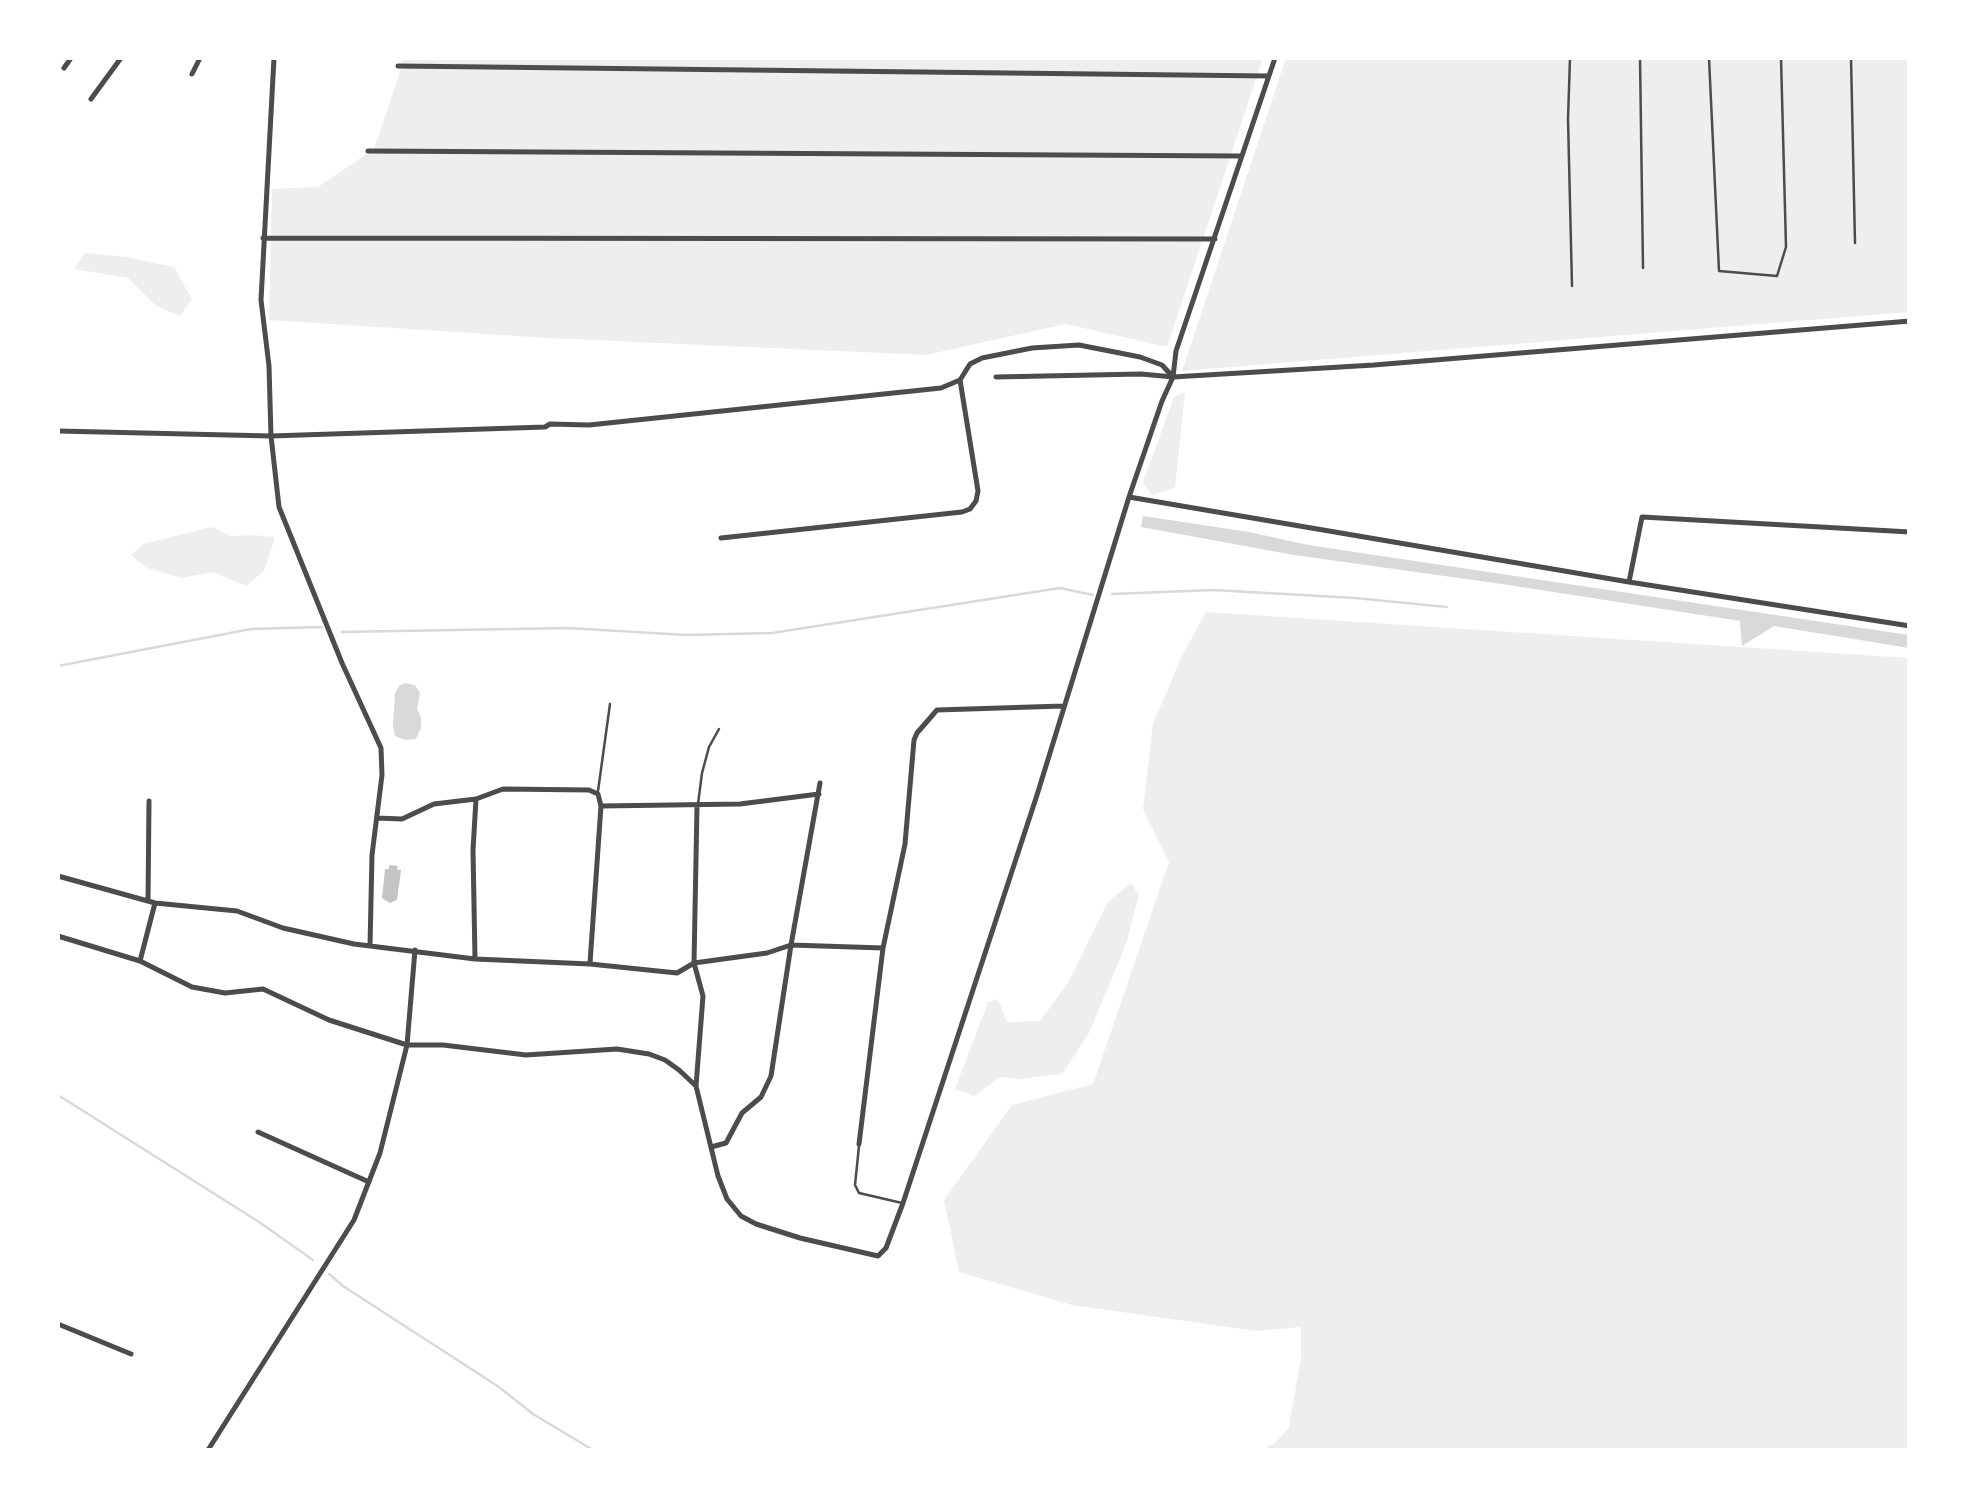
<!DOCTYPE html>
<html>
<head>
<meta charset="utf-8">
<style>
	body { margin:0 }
	#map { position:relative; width:1967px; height:1508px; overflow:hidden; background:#fff; font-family:Georgia,serif }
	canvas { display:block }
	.frame { position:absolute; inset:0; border:60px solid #fff; pointer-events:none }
</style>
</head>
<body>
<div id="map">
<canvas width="1967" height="1508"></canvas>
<div class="frame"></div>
</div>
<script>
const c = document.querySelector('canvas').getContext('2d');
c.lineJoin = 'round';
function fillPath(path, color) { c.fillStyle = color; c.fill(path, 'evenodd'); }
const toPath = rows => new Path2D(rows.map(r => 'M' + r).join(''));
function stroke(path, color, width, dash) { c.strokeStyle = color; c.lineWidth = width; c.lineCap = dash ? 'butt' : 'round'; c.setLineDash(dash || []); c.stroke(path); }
fillPath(toPath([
	[401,58,1263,58,1167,347,1066,324,926,355,548,338,269,320,272,189,318,187,374,149,401,69],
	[1286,58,1909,58,1909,312,1182,371],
	[85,253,126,257,174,267,192,299,180,316,156,306,128,278,74,269],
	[1185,392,1175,488,1152,495,1143,482,1174,397],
	[212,527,231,536,252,535,275,537,264,571,246,586,213,572,182,578,147,568,131,555,143,544],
	[1206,612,1909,658,1909,1450,1267,1450,1268,1446,1274,1444,1289,1427,1301,1357,1301,1327,1257,1331,1072,1305,959,1272,944,1200,1012,1105,1093,1084,1169,862,1143,809,1153,724,1182,656],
	[1131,883,1139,895,1126,944,1089,1033,1062,1074,1018,1079,1000,1077,974,1096,955,1089,988,1002,998,999,1007,1022,1040,1021,1068,983,1108,902]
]), '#eee');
fillPath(toPath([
	[1143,516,1249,532,1308,545,1909,635,1909,648,1774,626,1742,646,1740,621,1502,584,1294,555,1141,527],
	[405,683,415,685,420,693,417,709,421,717,421,728,416,739,405,740,395,736,393,726,395,693,399,686]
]), '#d9d9d9');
stroke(toPath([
	[1112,594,1214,590,1355,598,1447,607],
	[342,632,568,628,686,635,772,633,1060,588,1093,595],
	[58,666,251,629,322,627],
	[58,1095,259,1222,313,1260],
	[329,1274,343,1286,499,1387,533,1414,593,1450]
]), '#d9d9d9', 2.5);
fillPath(toPath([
	[389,865,398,866,397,870,401,870,397,900,390,903,382,898,385,869,389,869]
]), '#c4c4c4');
stroke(toPath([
	[1570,58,1568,119,1572,286],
	[1640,58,1643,268],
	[1709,58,1719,271,1777,276,1786,247,1781,58],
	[1851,58,1855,243],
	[598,791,610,704],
	[698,804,702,773,709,747,719,729],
	[859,1146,855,1185,859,1193,902,1203]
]), '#4c4c4c', 2.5);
stroke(toPath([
	[274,58,261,300,269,366,271,436,279,507,342,663,381,748,382,775,372,855,370,946],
	[398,66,1269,76],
	[64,68,71,58],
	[192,74,200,58],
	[91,99,121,58],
	[368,151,1241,156],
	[263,238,1215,239],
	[996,377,1141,374,1173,377,1374,365,1910,321],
	[58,431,271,436,545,427,550,424,589,425,941,388,960,380,970,364,982,358,1032,348,1079,345,1140,357,1162,365,1173,377],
	[1129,497,1629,582,1910,626],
	[721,538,962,512,970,509,976,501,978,491,960,380],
	[1629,582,1642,517,1910,532],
	[377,818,402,819,434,804,476,799,503,789,589,790,598,794,601,806,740,804,819,794],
	[58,876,155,903,237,911,283,928,354,944,475,959,590,964,677,973,694,963,767,953,791,945,883,948],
	[148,901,149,801],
	[58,936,140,961,192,987,225,993,263,989,329,1020,407,1045,443,1045,526,1055,617,1049,649,1054,665,1060,679,1070,696,1086,718,1176,727,1199,741,1216,756,1224,800,1238,878,1256,886,1248,903,1203,1037,795,1129,497,1162,401,1173,377,1176,351,1275,58],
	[475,959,473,850,476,799],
	[140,961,155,903],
	[590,963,601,806],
	[696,1086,703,996,694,963,697,806],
	[258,1132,369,1182],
	[859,1144,883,948,905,844,914,740,917,733,937,710,1063,706],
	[711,1147,726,1143,742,1113,761,1097,771,1076,791,945,820,783],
	[58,1324,131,1354],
	[208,1450,354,1220,380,1153,407,1045,415,950]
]), '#4c4c4c', 5);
</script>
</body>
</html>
